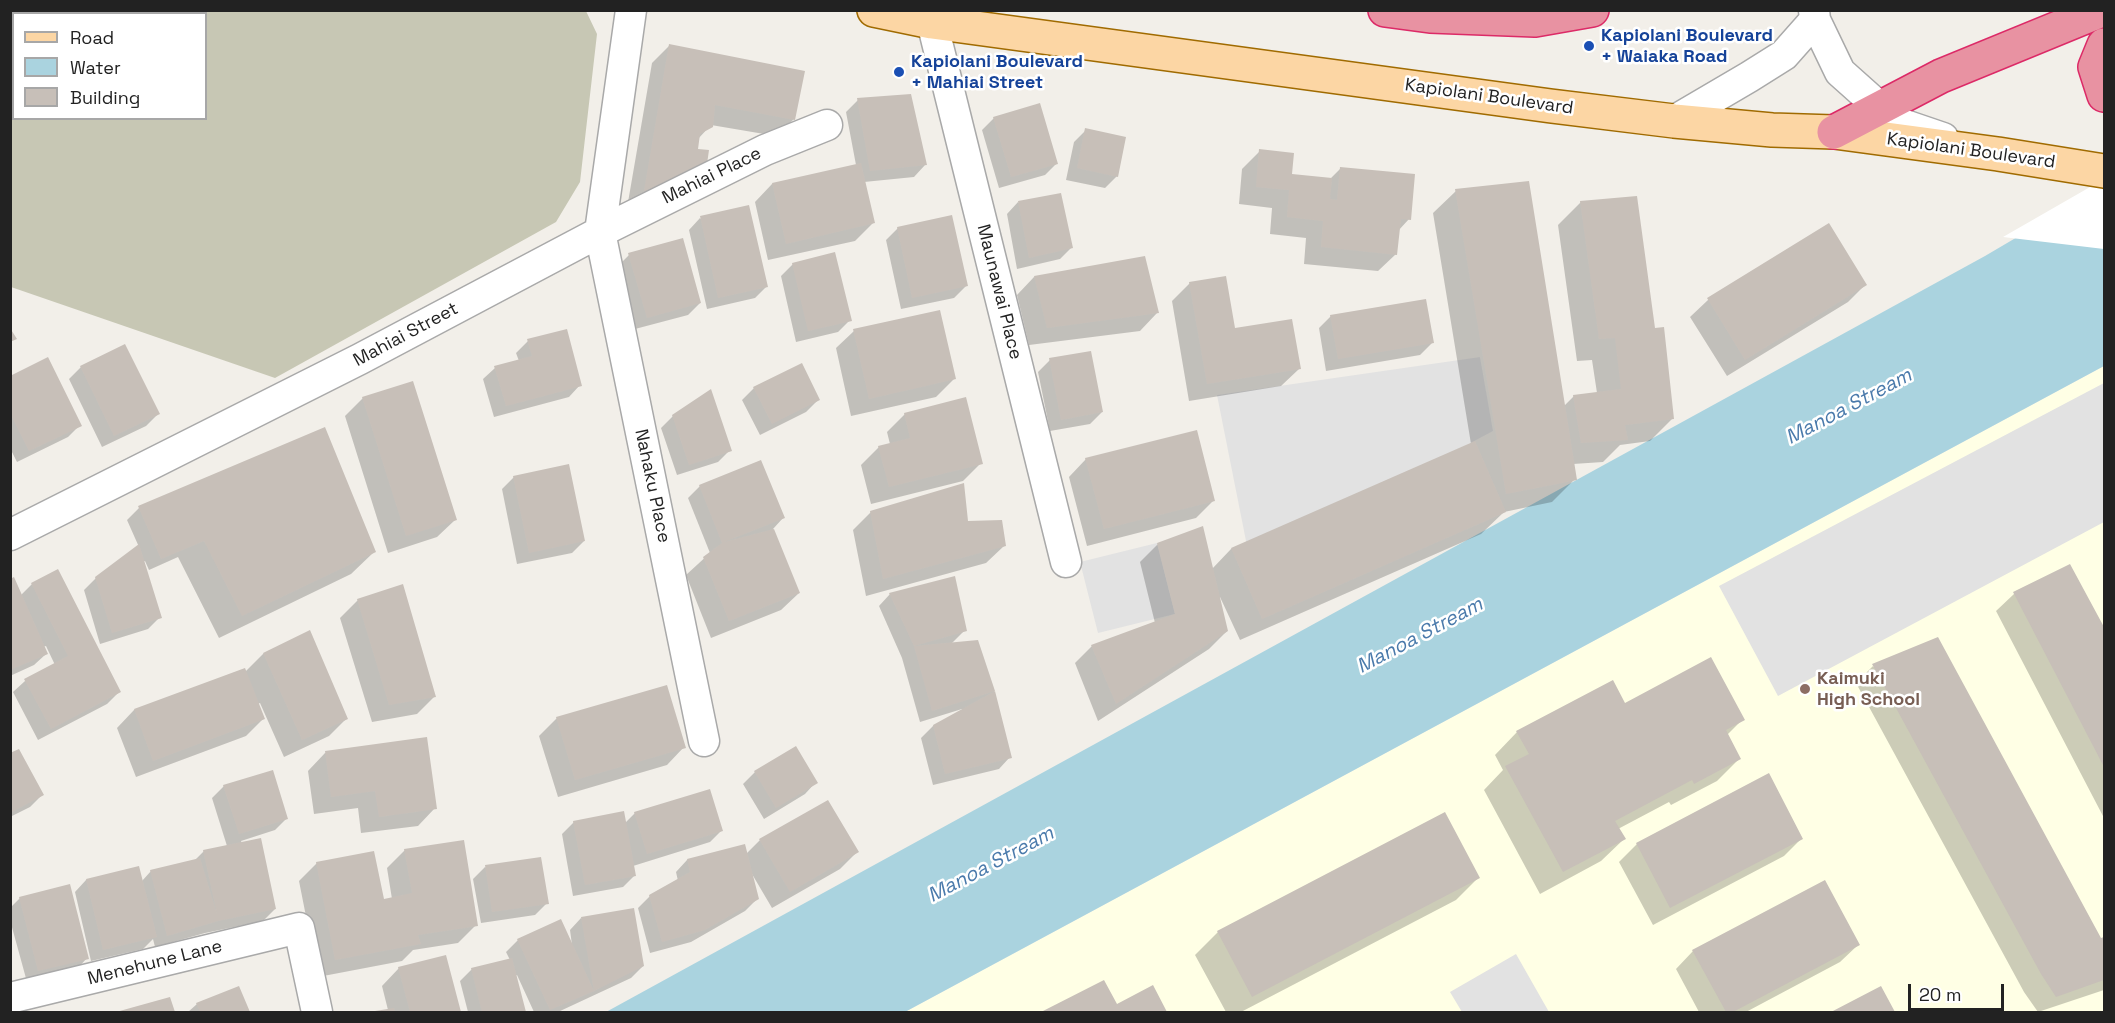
<!DOCTYPE html>
<html>
<head>
<meta charset="utf-8">
<style>
	body { margin:0 }
	#map { position:relative; width:2115px; height:1023px; overflow:hidden; background:#f2efe9; font-family:"Space Grotesk",sans-serif }
	canvas { display:block }
	.frame { position:absolute; inset:0; border:12px solid #222; pointer-events:none }
	.legend { position:absolute; left:12px; top:12px; width:195px; height:108px; box-sizing:border-box; background:#fff; border:2px solid #a7a7a7; margin:0; padding:8px 10px; list-style:none; font-size:18px; color:#222 }
	.legend li { display:flex; align-items:center; gap:12px; height:30px }
	.legend b { width:30px; border:2px solid #a7a7a7 }
	.scale { position:absolute; left:1908px; top:984px; width:96px; height:27px; box-sizing:border-box; border:3px solid #222; border-top:0; padding-left:8px; font-size:18px; line-height:21px; white-space:nowrap; color:#222; -webkit-text-stroke:4px #fff; paint-order:stroke }
</style>
</head>
<body>
<div id="map">
<canvas width="2115" height="1023"></canvas>
<div class="frame"></div>
<ul class="legend">
<li><b style="height:8px;background:#fcd6a4"></b>Road</li>
<li><b style="height:16px;background:#aad3df"></b>Water</li>
<li><b style="height:16px;background:#c7bfb8"></b>Building</li>
</ul>
<div class="scale">20 m</div>
</div>
<script>
const c = document.querySelector('canvas').getContext('2d');
c.lineJoin = 'round';
function fillPath(path, color) { c.fillStyle = color; c.fill(path, 'evenodd'); }
const toPath = rows => new Path2D(rows.map(r => 'M' + r).join(''));
function stroke(path, color, width, dash) { c.strokeStyle = color; c.lineWidth = width; c.lineCap = dash ? 'butt' : 'round'; c.setLineDash(dash || []); c.stroke(path); }
function label(font, color, halo, rows, align = 'center') {
  c.font = font + ' "Space Grotesk",sans-serif'; c.lineWidth = 5; c.setLineDash([]); c.textBaseline = 'middle'; c.strokeStyle = halo; c.fillStyle = color; for (const [text, x, y, turn = 0] of rows) {
    c.save(); c.translate(x, y); c.rotate((+turn || 0) * Math.PI / 180); c.textAlign = isNaN(turn) ? turn : align; if (halo) c.strokeText(text, 0, 0); c.fillText(text, 0, 0); c.restore();
  }
}
fillPath(toPath([
	[2104,366,2104,1012,905,1012]
]), '#ffffe5');
fillPath(toPath([
	[586,11,597,34,580,182,556,222,275,378,11,287,11,11],
	[14,14,206,14,206,118,14,118]
]), '#c7c7b4');
fillPath(toPath([
	[1480,357,1493,431,1250,561,1217,395],
	[2104,383,2104,522,1778,696,1719,586],
	[1157,543,1175,614,1098,633,1080,562],
	[1516,954,1549,1012,1462,1012,1450,992]
]), '#e2e2e2');
fillPath(toPath([
	[2104,186,2104,366,905,1012,606,1012,1985,256]
]), '#aad3df');
fillPath(toPath([
	[2104,179,2104,249,2003,237]
]), '#fff');
fillPath(toPath([
	[670,45,794,119,776,136,711,125,697,140,696,150,708,152,627,208,652,63],
	[858,100,925,165,914,177,864,182,873,223,855,241,768,260,755,202,772,184,856,165,846,112],
	[994,118,1057,163,1045,175,999,188,982,130],
	[1086,130,1117,176,1105,188,1066,180,1074,142],
	[1260,151,1291,176,1329,180,1340,169,1409,219,1398,231,1396,254,1378,271,1304,264,1306,238,1270,234,1272,208,1239,204,1242,169],
	[1456,191,1564,406,1574,396,1597,393,1592,360,1577,361,1558,225,1581,202,1654,330,1673,418,1650,441,1620,445,1603,462,1573,464,1575,479,1552,502,1504,512,1481,534,1240,640,1220,597,1218,597,1227,631,1209,649,1098,721,1075,663,1092,646,1155,623,1140,562,1158,544,1212,569,1231,549,1471,444,1433,213],
	[1018,202,1072,247,1060,259,1017,269,1007,214],
	[700,218,767,286,755,298,707,309,689,230],
	[1828,225,1865,285,1848,302,1727,376,1690,317,1708,300],
	[898,228,966,286,954,298,901,309,886,240],
	[629,255,700,303,688,315,635,329,617,267],
	[793,264,850,320,838,332,796,342,781,276],
	[1034,277,1157,313,1140,331,1029,345,1017,295],
	[1190,283,1234,330,1299,369,1281,386,1189,401,1172,301],
	[1331,316,1432,343,1420,355,1326,371,1319,328],
	[854,331,954,379,936,397,851,416,836,348],
	[528,341,580,385,569,397,494,417,483,379,495,368,519,361,516,353],
	[125,346,158,414,146,426,102,447,69,379,81,367],
	[1050,360,1102,412,1090,424,1050,431,1038,372],
	[10,377,80,425,68,437,17,462,10,448],
	[754,388,818,400,806,412,760,435,742,400],
	[363,398,455,520,437,537,388,553,345,416],
	[905,414,981,463,963,481,871,504,861,465,879,447,890,444,887,432],
	[673,416,730,450,718,462,677,475,661,428],
	[324,429,374,552,351,574,219,638,178,557,149,570,145,561,143,562,160,617,148,629,100,644,84,590,96,578,139,547,127,520,139,508],
	[1086,459,1214,500,1196,518,1087,546,1069,477],
	[514,477,584,541,572,553,517,564,502,489],
	[700,486,783,518,773,529,799,593,781,610,711,638,686,575,710,553,688,498],
	[871,512,966,522,1004,546,986,563,866,596,853,530],
	[2069,566,2104,630,2104,818,1996,611,2014,594],
	[10,580,21,595,32,584,119,692,107,704,38,740,13,692,25,681,55,665,46,646,43,647,46,654,34,665,10,676],
	[890,594,965,630,951,644,977,642,994,691,1010,757,999,769,933,785,921,738,933,726,963,710,962,709,920,722,902,658,879,606],
	[358,600,434,697,417,714,372,722,340,618],
	[309,632,347,718,329,736,284,757,260,703,258,704,263,719,246,736,136,777,117,728,134,710,244,669,245,672,263,654],
	[1873,666,2100,940,2104,938,2104,990,2038,1012,2024,992,1856,683],
	[557,718,684,747,667,765,558,797,539,736],
	[1743,719,1727,735,1739,759,1717,781,1671,805,1669,802,1618,829,1624,839,1601,861,1540,894,1484,790,1503,770,1495,755,1517,732],
	[425,738,435,808,418,826,361,833,358,808,314,814,308,771,325,753],
	[795,748,816,782,805,794,764,819,743,784,755,772],
	[10,755,42,795,30,807,10,817],
	[1768,775,1802,838,1784,856,1653,925,1619,862,1637,844],
	[224,786,286,819,275,830,241,841,275,909,263,921,205,933,155,947,153,939,143,949,91,961,75,892,86,880,142,881,151,871,194,861,204,851,227,846,212,798],
	[635,813,722,830,710,842,633,866,635,875,623,887,573,896,562,834,574,822,625,823],
	[760,840,857,852,840,869,772,908,752,874,757,899,745,911,691,942,650,953,638,908,650,896,678,881,676,872,687,860,746,854],
	[405,850,476,925,458,943,413,950,402,961,318,977,299,881,317,863,383,901,392,899,387,868],
	[485,867,547,903,535,915,481,923,473,879],
	[1478,878,1456,900,1241,1012,1226,1012,1195,955,1218,932],
	[20,898,88,957,76,970,27,982,10,920,10,908],
	[581,918,643,966,631,978,558,1012,534,1012,517,975,515,976,524,1012,468,1012,460,981,472,969,510,960,506,952,518,940,572,945,570,930],
	[1858,945,1840,962,1746,1012,1699,1012,1676,969,1693,951],
	[445,957,459,1012,377,1012,388,1010,382,986,399,968],
	[1103,982,1116,1006,1152,987,1165,1012,1044,1012],
	[238,988,248,1012,188,1012,197,1004],
	[1880,988,1894,1012,1834,1012],
	[169,998,173,1012,119,1012]
]), '#0003');
fillPath(toPath([
	[669,44,805,71,795,120,715,105,713,127,700,134,698,149,709,150,706,171,661,193,644,191],
	[911,94,927,165,870,171,857,98],
	[1040,103,1058,164,1011,177,993,117],
	[1085,128,1126,137,1118,177,1077,168],
	[1259,149,1294,153,1292,174,1332,178,1330,199,1337,200,1340,167,1415,174,1411,220,1401,219,1397,255,1321,247,1323,221,1287,217,1289,190,1256,187],
	[861,163,875,223,786,244,772,183],
	[1529,181,1577,480,1506,494,1455,189],
	[1061,193,1073,248,1029,258,1018,201],
	[1637,196,1655,328,1664,327,1674,419,1625,425,1628,440,1581,443,1573,395,1621,389,1615,338,1599,339,1580,201],
	[749,205,768,287,718,298,700,216],
	[952,215,968,286,912,298,897,227],
	[1829,223,1867,285,1745,360,1707,298],
	[683,238,701,303,647,318,628,253],
	[835,252,852,321,808,331,792,263],
	[1145,256,1159,313,1047,328,1034,276],
	[1226,276,1235,328,1292,319,1301,369,1207,384,1189,282],
	[1426,299,1434,343,1338,359,1330,315],
	[940,310,956,379,869,399,853,329],
	[10,328,17,339,10,342],
	[567,329,582,386,506,406,494,366,532,356,527,339],
	[125,344,160,414,114,436,80,366],
	[1091,351,1103,412,1061,420,1049,358],
	[48,357,82,426,29,451,10,413,10,376],
	[802,363,820,400,772,424,753,387],
	[413,381,457,520,406,536,362,397],
	[711,389,732,451,689,465,672,415],
	[966,397,983,464,889,487,878,446,910,438,904,413],
	[325,427,376,552,242,616,204,541,161,559,138,506],
	[1197,430,1215,501,1104,529,1085,458],
	[1475,441,1506,512,1262,619,1231,548],
	[761,460,785,518,724,542,774,529,800,593,729,621,703,557,722,543,699,485],
	[569,464,585,541,529,553,513,476],
	[964,483,968,521,1002,520,1006,546,883,579,870,511],
	[1203,526,1228,631,1116,704,1091,645,1175,614,1157,543],
	[139,544,162,618,112,633,95,577],
	[2070,564,2104,627,2104,767,2013,592],
	[58,569,121,692,51,729,24,679,68,656,31,583],
	[955,576,967,631,914,646,978,640,995,691,1012,758,945,774,933,725,995,691,932,711,914,646,889,593],
	[14,577,48,654,10,670,10,579],
	[403,584,436,697,389,705,357,599],
	[310,630,348,719,302,740,263,653],
	[1938,637,2101,938,2104,937,2104,980,2056,997,2041,974,1872,664],
	[1711,657,1745,720,1726,730,1741,759,1694,784,1692,780,1615,821,1626,839,1563,872,1505,766,1529,754,1516,731,1613,680,1625,703],
	[245,668,265,719,153,761,134,709],
	[667,685,686,748,575,780,556,717],
	[427,737,437,809,379,817,375,791,331,797,325,751],
	[796,746,818,783,776,808,754,771],
	[19,749,44,795,10,813,10,753],
	[273,770,288,819,239,834,223,785],
	[1769,773,1803,839,1670,908,1636,843],
	[710,789,723,831,647,854,634,812],
	[828,800,859,852,790,892,759,839],
	[624,811,636,876,585,885,573,821],
	[1445,812,1480,878,1252,997,1217,931],
	[261,838,276,909,218,921,167,936,150,870,200,858,217,914,203,850],
	[464,840,478,926,418,935,421,944,335,960,316,862,374,851,384,899,412,893,404,849],
	[745,844,759,899,705,930,662,942,649,895,690,872,687,859],
	[541,857,549,904,492,912,485,865],
	[139,866,157,937,103,950,86,879],
	[1825,880,1860,945,1733,1012,1726,1012,1692,950],
	[70,884,89,959,38,971,19,897],
	[634,908,644,966,594,991,581,917],
	[561,919,594,991,550,1010,517,939],
	[446,955,461,1012,410,1012,398,967],
	[512,958,526,1012,482,1012,471,968],
	[1104,980,1117,1004,1153,985,1167,1012,1041,1012],
	[239,986,250,1012,200,1012,196,1003],
	[1881,986,1895,1012,1831,1012],
	[170,997,175,1012,116,1012],
	[394,1008,395,1012,375,1012,375,1011]
]), '#c7bfb8');
const minor = toPath([
	[1814,10,1815,20,1840,72,1896,122,1943,138],
	[932,22,1066,562],
	[1674,121,1749,77,1784,55,1815,20],
	[10,535,360,359,600,232,631,10],
	[704,741,600,232,765,150,827,125],
	[10,998,299,928,317,1012]
]);
const primary = toPath([
	[874,10,932,22,1551,106,1674,121,1772,130,1834,132,1998,154,2104,171]
]);
const motorway = toPath([
	[1385,10,1430,16,1535,20,1592,10],
	[2104,45,2095,67,2104,95],
	[1834,132,1941,76,2102,10]
]);
stroke(minor, '#a9a9a9', 33);
stroke(primary, '#a06b00', 36);
stroke(motorway, '#dc2a67', 36);
stroke(minor, '#fff', 30);
stroke(primary, '#fcd6a4', 33);
stroke(motorway, '#e892a2', 33);
for (const [x, y, r, color] of [
	[1589,46,6,"#1a4fb4"],
	[899,72,6,"#1a4fb4"],
	[1805,689,6,"#8d6e63"]
]) { const dot = new Path2D(); dot.arc(x, y, r, 0, 2 * Math.PI); c.fillStyle = color; c.fill(dot); stroke(dot, '#fff', 2); }
label('bold 18px', '#164399', '#fff', [
	["Kapiolani Boulevard",1601,36],
	["+ Waiaka Road",1601,57],
	["Kapiolani Boulevard",911,62],
	["+ Mahiai Street",911,83]
], 'left');
label('18px', '#222', '#fff', [
	["Kapiolani Boulevard",1489,97,8],
	["Kapiolani Boulevard",1971,151,8],
	["Mahiai Place",712,176,-26],
	["Maunawai Place",999,292,76],
	["Mahiai Street",406,335,-28],
	["Nahaku Place",652,486,78],
	["Menehune Lane",155,963,-14]
]);
label('bold 18px', '#785e54', '#fff', [
	["Kaimuki",1817,679],
	["High School",1817,700]
], 'left');
label('italic 20px', '#4a7aab', '#fff', [
	["Manoa Stream",1849,407,-28],
	["Manoa Stream",1420,636,-28],
	["Manoa Stream",991,865,-28]
]);
</script>
</body>
</html>
